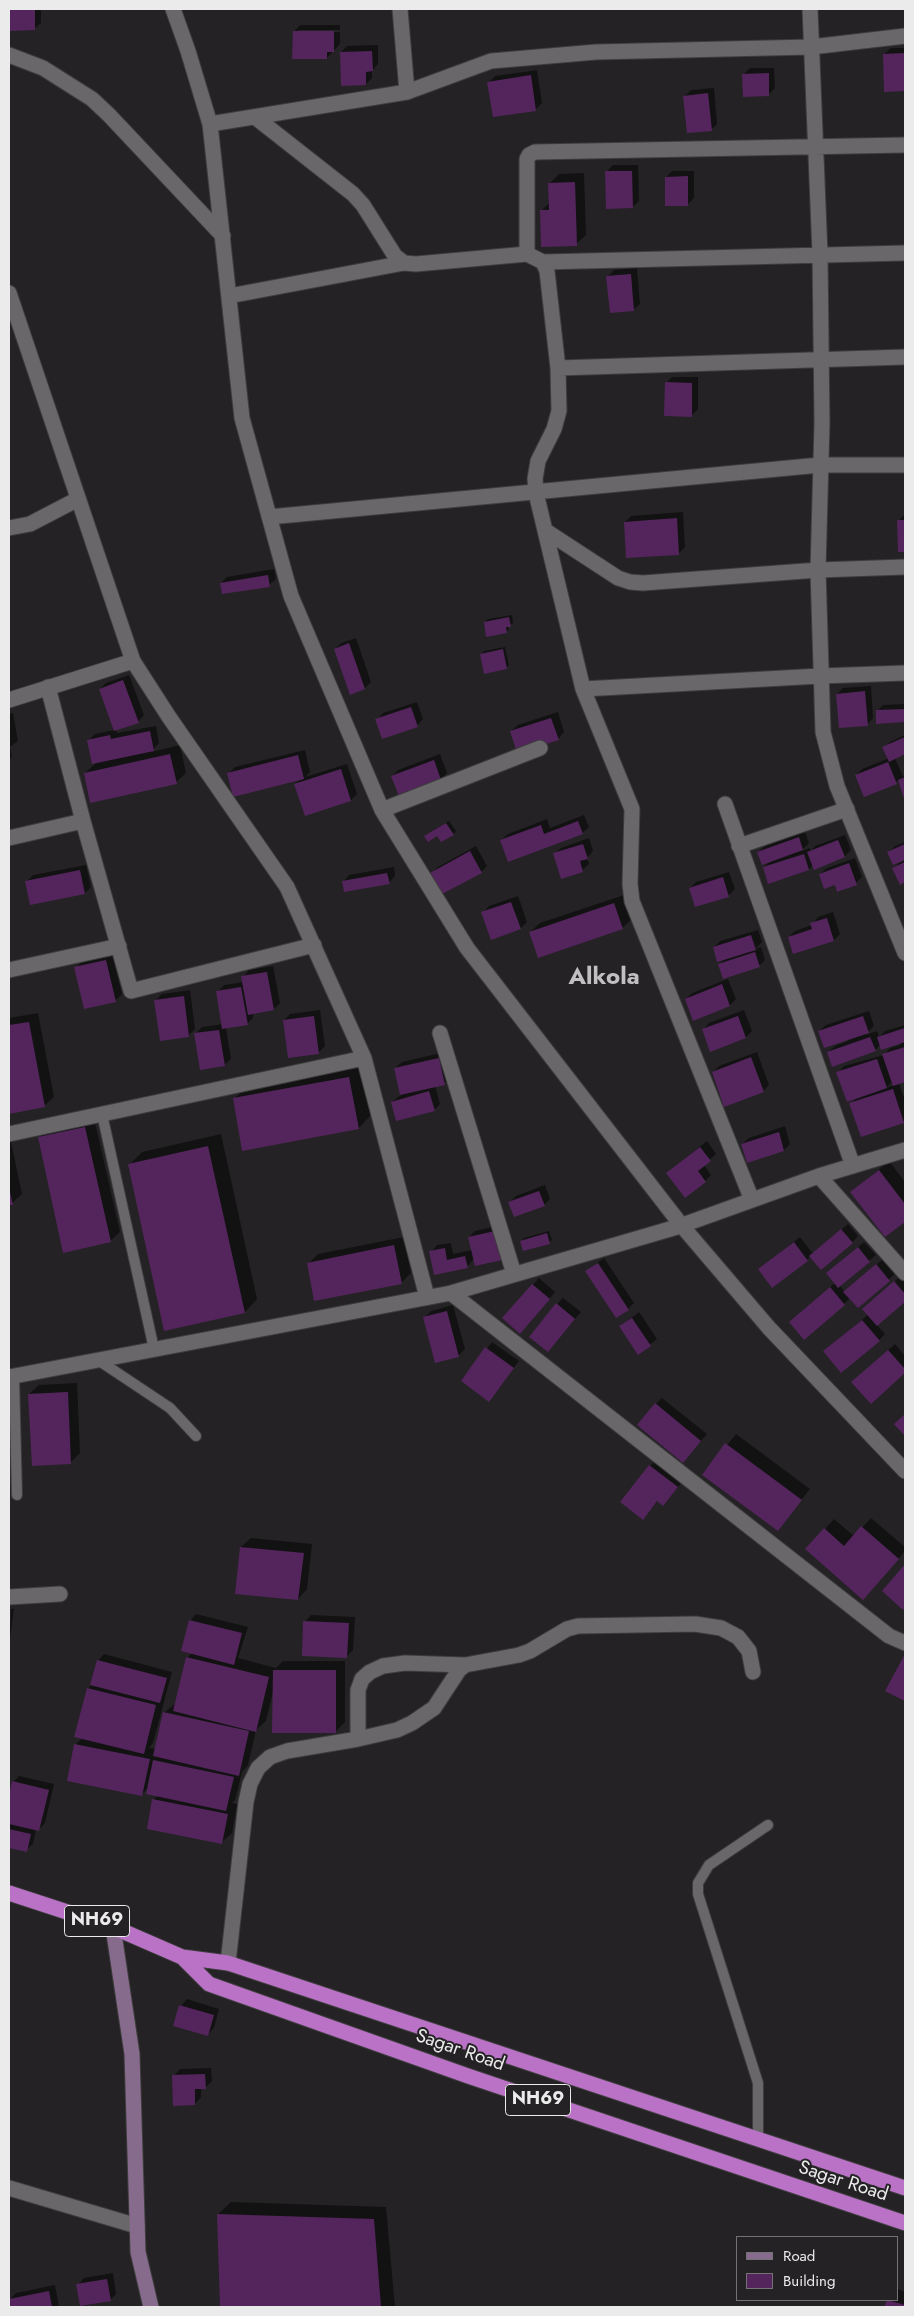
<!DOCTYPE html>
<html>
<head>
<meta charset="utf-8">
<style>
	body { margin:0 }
	#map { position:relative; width:914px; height:2316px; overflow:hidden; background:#242224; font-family:Jost,sans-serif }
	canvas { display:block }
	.frame { position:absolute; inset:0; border:10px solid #ecebec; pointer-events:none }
	.legend { position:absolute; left:736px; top:2236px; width:162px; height:65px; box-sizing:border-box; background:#242224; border:1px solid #747274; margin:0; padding:6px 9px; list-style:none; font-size:15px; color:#ecebec }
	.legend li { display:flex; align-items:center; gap:10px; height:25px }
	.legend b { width:25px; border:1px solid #747274 }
</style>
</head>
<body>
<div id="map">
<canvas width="914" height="2316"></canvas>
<div class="frame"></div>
<ul class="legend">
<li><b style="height:6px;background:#876b8c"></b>Road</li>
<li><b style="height:14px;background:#54255d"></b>Building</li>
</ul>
</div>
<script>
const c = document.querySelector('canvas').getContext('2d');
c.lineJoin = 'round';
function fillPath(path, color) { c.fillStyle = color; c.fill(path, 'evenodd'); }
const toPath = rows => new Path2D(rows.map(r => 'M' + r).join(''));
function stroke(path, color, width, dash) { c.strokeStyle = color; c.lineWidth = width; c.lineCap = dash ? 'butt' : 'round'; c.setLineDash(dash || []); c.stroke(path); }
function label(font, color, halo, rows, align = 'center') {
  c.font = font + ' Jost,sans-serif'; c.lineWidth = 4; c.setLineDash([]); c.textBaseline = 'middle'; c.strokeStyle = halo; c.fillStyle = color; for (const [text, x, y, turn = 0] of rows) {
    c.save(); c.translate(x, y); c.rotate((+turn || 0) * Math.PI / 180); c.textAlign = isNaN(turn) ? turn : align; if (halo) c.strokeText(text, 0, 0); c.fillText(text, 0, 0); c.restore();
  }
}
fillPath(toPath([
	[9,9,41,9,41,23,34,29,9,30],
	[300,25,340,25,340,30,298,30,298,32,340,32,340,44,327,58,294,32],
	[378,45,378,64,372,71,372,78,366,84,341,52,347,46],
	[891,48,905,48,905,90,885,90,884,54],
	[750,68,774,68,775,88,769,94,743,75],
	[537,70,542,103,536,109,494,116,489,82,495,76],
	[714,88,717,124,711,130,685,96,691,90],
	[613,165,638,165,639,201,633,207,606,172],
	[672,171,694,171,694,198,688,204,666,177],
	[584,173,586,235,576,244,541,211,550,202,550,183,559,174],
	[637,268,640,304,633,310,608,276,614,270],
	[672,377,698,377,698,409,692,415,666,383],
	[683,512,685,547,679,553,625,522,631,516],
	[905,514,905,551,899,551,898,521],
	[274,569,276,579,269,585,221,583,227,577],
	[512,615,513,623,508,626,509,629,506,632,485,622,488,619],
	[356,638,371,682,365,688,335,649,341,643],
	[505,647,509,665,506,668,482,654,484,651],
	[129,675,144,715,138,722,116,729,117,733,156,726,159,743,151,752,180,745,186,773,176,782,85,773,97,762,89,740,95,734,115,730,100,689,106,683],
	[871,686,873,718,867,725,837,694,843,688],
	[417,702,423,719,417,726,377,720,383,713],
	[905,704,905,721,877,722,877,711,883,705],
	[558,712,564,732,558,739,511,731,518,725],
	[13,713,18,741,10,747,12,757,9,760,9,714],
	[905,735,905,753,895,758,903,777,905,774,905,799,899,780,896,782,856,775,862,769,889,758,884,748,890,742],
	[305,750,310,772,305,777,347,764,357,794,351,800,295,784,301,779,228,774,235,767],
	[440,754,447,773,441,779,392,776,398,770],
	[584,815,589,827,582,833,501,840,508,834,547,819,550,828],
	[449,821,456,831,453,834,429,833],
	[805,832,809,843,801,851,810,848,811,851,815,846,845,835,851,850,845,856,814,864,809,869,764,867,771,860,758,852,765,846],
	[589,838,593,851,587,858,589,864,582,870,554,854,561,848],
	[905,842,905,881,900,883,894,868,901,861,889,852,895,846],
	[476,846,487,866,481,872,432,873,438,867],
	[855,858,862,877,856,883,835,884,820,874,827,868],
	[86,865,91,887,85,893,27,881,33,875],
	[394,867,395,876,389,883,343,882,349,875],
	[729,872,735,889,728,896,690,888,696,882],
	[624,895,632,919,622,928,530,932,540,923],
	[518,896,527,922,521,928,492,938,483,913,489,906],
	[833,912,840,934,834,940,789,937,795,931,812,925,818,917],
	[758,930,762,942,755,949,761,947,765,960,759,966,719,964,726,958,714,947,720,941],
	[112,954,122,994,115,1001,76,968,82,961],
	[273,966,280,1003,274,1009,253,1013,253,1018,247,1024,226,1028,231,1059,224,1065,195,1034,202,1027,223,1024,217,992,224,985,244,982,243,977,249,970],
	[728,979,736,999,730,1005,686,999,692,993],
	[190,990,195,1029,189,1035,161,1040,155,1001,162,994],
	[320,1010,325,1046,318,1053,284,1020,290,1014],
	[744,1010,752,1031,746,1037,703,1030,709,1023],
	[869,1011,874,1026,865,1035,877,1031,879,1037,885,1031,905,1025,905,1081,899,1083,903,1096,905,1094,905,1120,903,1122,851,1104,857,1097,838,1073,844,1066,884,1055,890,1048,900,1045,899,1042,881,1044,875,1050,828,1052,835,1046,848,1041,847,1039,819,1031,826,1025],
	[893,1081,894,1085,886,1088],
	[38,1013,54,1097,44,1106,9,1113,9,1018],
	[445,1052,451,1077,444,1083,435,1085,440,1104,434,1110,392,1102,401,1095,395,1068,402,1062],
	[757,1052,769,1085,763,1091,713,1072,719,1066],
	[362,1065,371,1115,359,1128,234,1099,247,1086],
	[94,1118,120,1232,110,1241,39,1137,49,1128],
	[785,1126,790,1144,784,1150,748,1161,742,1144,749,1138],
	[221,1134,257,1299,245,1312,129,1165,142,1152],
	[707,1141,716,1154,704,1165,711,1175,705,1181,667,1173],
	[9,1142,11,1142,22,1194,12,1203,9,1204],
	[889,1161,905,1182,905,1221,886,1236,852,1192],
	[545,1185,550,1199,544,1205,510,1202,516,1196],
	[848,1224,858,1236,852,1243,811,1256,807,1260,759,1269,800,1237,813,1254],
	[501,1225,467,1267,435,1274,431,1252,437,1245,451,1243,453,1254,472,1250,469,1237,475,1231],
	[549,1231,552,1240,549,1242,521,1241,524,1238],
	[404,1237,411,1273,401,1283,308,1264,318,1254],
	[864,1242,876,1255,840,1286,845,1292,883,1259,895,1274,858,1306,850,1298,844,1304,797,1316,835,1283,834,1267],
	[604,1258,634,1303,628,1309,587,1271],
	[901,1276,905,1281,905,1300,877,1325,885,1334,879,1340,831,1345,869,1314,870,1303],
	[539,1278,555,1292,527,1326,504,1318],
	[563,1298,581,1312,548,1351,557,1304],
	[453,1305,465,1349,458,1356,425,1317,431,1311],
	[639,1312,657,1339,639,1353,621,1326],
	[492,1342,519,1361,489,1400,462,1381],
	[895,1344,905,1356,905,1372,871,1402,859,1376],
	[77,1383,80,1453,71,1462,29,1394,39,1385],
	[662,1398,707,1434,689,1455,656,1404],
	[736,1434,810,1489,778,1529,704,1474],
	[656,1460,683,1481,663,1505,658,1500,643,1518,650,1466],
	[871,1518,905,1547,905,1551,873,1588,825,1529,834,1519,854,1536],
	[251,1538,312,1544,307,1589,298,1599,241,1547],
	[9,1609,14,1609,9,1647,11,1609],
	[196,1614,248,1627,238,1658,276,1668,283,1661,345,1661,345,1722,335,1732,273,1692,266,1721,256,1730,248,1765,242,1772,235,1800,232,1803,237,1804,232,1833,222,1842,154,1799,158,1795,148,1788,141,1795,76,1744,82,1738,88,1689,91,1685,98,1661,104,1654,172,1672,153,1743,149,1748,156,1749,165,1712,176,1703,187,1658,192,1653,190,1621],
	[311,1615,355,1617,353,1650,347,1656,305,1622],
	[19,1776,54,1784,45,1823,39,1829,36,1829,33,1844,26,1850,9,1846,9,1800,13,1782],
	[187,1999,219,2009,214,2028,208,2034,181,2006],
	[211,2068,212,2081,206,2087,201,2088,201,2097,195,2104,174,2076,180,2069],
	[231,2202,386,2207,395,2307,222,2307,218,2214],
	[113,2273,116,2294,110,2300,78,2285,84,2278],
	[55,2285,59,2307,11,2307,10,2299,16,2293],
	[898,2289,905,2292,905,2307,885,2307,888,2300,898,2300]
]), '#0007');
fillPath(toPath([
	[9,9,35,9,35,30,9,31],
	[293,31,334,31,334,52,327,52,327,59,292,59],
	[372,51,373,71,366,72,366,85,341,86,340,52],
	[905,53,905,91,884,92,883,54],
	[769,73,769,96,743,97,742,74],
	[531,75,536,111,493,117,487,82],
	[708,93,712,131,687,133,683,96],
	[605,171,632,171,633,208,606,209],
	[688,176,688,206,665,206,665,177],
	[575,182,577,246,541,247,540,210,549,210,548,183],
	[631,274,634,311,610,313,606,276],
	[665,382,692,383,692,417,664,416],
	[677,518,679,555,626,558,624,522],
	[897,520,905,520,905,552,898,552],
	[268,575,270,587,222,594,220,583],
	[509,617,511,627,506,627,507,633,486,637,484,622],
	[349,643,365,689,350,695,334,649],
	[503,649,507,669,484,674,480,654],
	[123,680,139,723,114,731,99,689],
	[865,691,868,726,839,728,836,694],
	[411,707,418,727,382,739,375,719],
	[905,709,905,722,876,724,876,710],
	[551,718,559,740,517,753,510,731],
	[150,731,154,751,92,764,87,740,110,735,111,739],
	[905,737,905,754,889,762,882,747],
	[170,754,177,784,90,803,84,773],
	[298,755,304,779,233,797,227,773],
	[434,760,441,780,399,796,391,776],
	[888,762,897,784,864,797,855,775],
	[341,769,351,801,305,816,294,784],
	[905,777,905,801,898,780],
	[578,821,583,834,508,862,500,840,541,825,544,834],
	[446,823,454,835,441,842,437,836,428,842,424,836],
	[799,837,803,850,762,865,757,852],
	[838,840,845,857,814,870,807,852],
	[583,844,588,859,580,861,583,872,561,879,553,853],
	[905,844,905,860,893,865,887,852],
	[470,851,482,873,442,894,430,873],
	[804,854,809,870,768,884,763,867],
	[905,862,905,882,900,885,892,868],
	[849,863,857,885,837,892,835,885,824,889,819,874],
	[80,870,85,894,30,905,25,881],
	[387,873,390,884,344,892,342,881],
	[723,877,729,897,695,907,689,888],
	[511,902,521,929,491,940,481,912],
	[614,903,623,929,538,958,529,932],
	[827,918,834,941,793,954,788,937,812,929,810,923],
	[751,935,756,950,717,962,713,947],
	[755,952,760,967,723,979,718,964],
	[106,960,116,1002,84,1009,74,967],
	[267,972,274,1010,248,1015,241,976],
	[722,984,730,1006,693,1021,685,999],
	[241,987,248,1025,222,1029,216,991],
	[184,996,189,1037,160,1041,154,1000],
	[314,1016,319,1054,288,1058,283,1020],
	[738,1016,746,1038,710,1052,702,1029],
	[863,1016,869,1033,824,1048,818,1031],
	[29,1022,45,1107,9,1114,9,1025],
	[905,1028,905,1042,881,1050,877,1037],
	[219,1030,225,1066,200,1070,194,1033],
	[870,1037,876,1051,832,1067,827,1052],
	[905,1047,905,1082,893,1086,882,1054],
	[751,1057,764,1092,724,1107,712,1072],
	[439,1058,445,1085,400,1095,394,1068],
	[877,1059,887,1088,847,1102,836,1072],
	[349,1077,359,1129,242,1151,233,1098],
	[893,1089,904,1123,861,1137,849,1103],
	[429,1091,435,1111,396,1121,391,1102],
	[85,1127,111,1242,63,1253,38,1137],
	[779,1132,784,1151,747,1163,741,1144],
	[208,1146,245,1313,164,1331,128,1164],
	[700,1147,711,1161,698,1171,706,1182,685,1198,666,1173],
	[879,1170,905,1204,905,1222,885,1237,850,1192],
	[9,1188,13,1205,9,1205],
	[539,1191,545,1206,514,1217,508,1202],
	[841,1229,853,1243,821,1270,809,1256],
	[495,1231,502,1260,475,1266,468,1237],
	[547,1233,550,1244,523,1251,520,1241],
	[794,1242,808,1261,772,1288,758,1269],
	[394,1245,402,1284,314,1301,307,1263],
	[858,1247,870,1262,838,1288,826,1273],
	[445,1248,447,1260,465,1256,468,1268,434,1275,429,1251],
	[598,1263,629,1310,616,1318,585,1271],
	[876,1264,890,1281,858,1308,843,1292],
	[894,1281,905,1294,905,1302,877,1326,862,1309],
	[532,1284,550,1299,520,1334,502,1318],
	[830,1287,845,1305,804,1340,789,1322],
	[556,1303,575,1319,548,1352,529,1337],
	[447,1311,459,1357,435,1363,423,1317],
	[632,1318,651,1346,638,1355,619,1326],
	[862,1320,880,1341,841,1373,823,1351],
	[485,1347,514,1368,489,1402,461,1381],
	[888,1350,905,1369,905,1373,871,1404,851,1382],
	[68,1392,71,1464,32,1466,28,1394],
	[655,1403,701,1441,683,1463,637,1425],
	[905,1414,905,1436,894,1424],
	[725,1443,802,1500,778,1531,702,1475],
	[649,1465,678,1487,663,1506,657,1501,643,1520,620,1502],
	[861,1526,899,1559,863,1600,805,1549,824,1528,844,1546],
	[240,1547,304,1553,298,1600,235,1594],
	[905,1564,905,1607,903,1610,882,1591],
	[189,1620,242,1633,234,1665,181,1651],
	[303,1621,349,1623,347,1658,302,1656],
	[905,1654,905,1701,885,1691],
	[186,1657,269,1677,256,1732,173,1711],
	[97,1660,167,1678,160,1703,90,1685],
	[273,1670,336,1670,336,1733,272,1733],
	[87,1688,156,1705,144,1754,74,1737],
	[163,1712,249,1731,239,1776,153,1756],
	[74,1744,150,1759,142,1796,67,1781],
	[153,1760,234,1777,226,1811,146,1794],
	[12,1781,49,1790,39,1831,9,1824,9,1795],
	[152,1799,228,1814,222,1844,147,1829],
	[9,1829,31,1834,27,1852,9,1848],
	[179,2005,214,2015,208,2036,173,2026],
	[205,2074,206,2089,195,2089,195,2105,173,2106,172,2075],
	[217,2214,374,2219,381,2307,220,2307],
	[107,2279,111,2301,80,2306,76,2284],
	[49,2291,52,2307,10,2307,9,2299],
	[887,2300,905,2305,905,2307,884,2307]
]), '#54255d');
const service = toPath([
	[102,1114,154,1349],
	[98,1360,170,1408,196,1436],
	[14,1376,17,1495],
	[758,2140,758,2083,698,1894,698,1883,709,1865,768,1825]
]);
const minor = toPath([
	[173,9,188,51,210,124,242,418,291,596,382,810,467,948,682,1226,769,1328,905,1471],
	[400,9,407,92],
	[810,9,820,254,822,423,818,570,823,732,837,786,905,953],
	[9,55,43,68,92,99,109,115,223,236],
	[255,117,353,194,363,205,395,256,404,263,416,264,527,254,543,262,547,271,558,368,559,411,554,429,538,461,535,479,536,493,583,689,632,809,630,884,632,901,752,1200],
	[210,124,407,92,491,61,596,52,811,47,905,36],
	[527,254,527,159,529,155,535,152,905,145],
	[543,262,905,253],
	[9,293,133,661,169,717,287,887,364,1058,427,1297],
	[229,296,404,263],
	[558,368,905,357],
	[269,517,820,465,905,465],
	[9,528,30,524,78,499],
	[546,531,618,578,630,582,643,583,818,570,905,567],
	[48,687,83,821,131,991,314,945],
	[583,689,820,676,905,673],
	[9,700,133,661],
	[725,804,853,1166],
	[382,810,540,748],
	[9,838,83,821],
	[739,846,847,809],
	[9,970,119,946],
	[440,1033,514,1274],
	[9,1134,364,1058],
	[819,1176,905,1273],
	[451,1293,889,1636,905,1643],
	[9,1377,451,1293,677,1227,819,1176,905,1150],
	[9,1597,60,1594],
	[358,1739,358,1690,362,1679,370,1672,383,1666,405,1663,465,1665],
	[228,1963,246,1802,250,1784,258,1768,270,1757,287,1751,358,1739,397,1730,412,1723,434,1708,459,1670,465,1665,519,1655,530,1651,567,1629,578,1626,695,1624,721,1628,738,1637,749,1651,753,1672],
	[9,2188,137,2226]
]);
const secondary = toPath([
	[113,1927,132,2054,138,2252,151,2307]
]);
const trunk = toPath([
	[9,1893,113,1927,182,1957,228,1963,905,2188],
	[182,1957,209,1984,468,2076,905,2223]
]);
stroke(service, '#3e3d3e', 12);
stroke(minor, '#3e3d3e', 17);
stroke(secondary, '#3e3d3e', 17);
stroke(trunk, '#3e3d3e', 17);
stroke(service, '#696769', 10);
stroke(minor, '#696769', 15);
stroke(secondary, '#876b8c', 15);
stroke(trunk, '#ba72c6', 15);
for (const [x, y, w] of [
	[97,1921,65],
	[538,2100,65]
]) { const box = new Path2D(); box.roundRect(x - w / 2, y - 15.5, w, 31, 4); c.fillStyle = '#242224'; c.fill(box); stroke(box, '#ecebec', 1); }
label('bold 18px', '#ecebec', null, [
	["NH69",97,1921],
	["NH69",538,2100]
]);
label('19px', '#ecebec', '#242224', [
	["Sagar Road",460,2051,19],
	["Sagar Road",843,2182,18]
]);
label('bold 24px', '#c1bfc1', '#242224', [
	["Alkola",604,978]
]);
</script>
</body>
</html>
